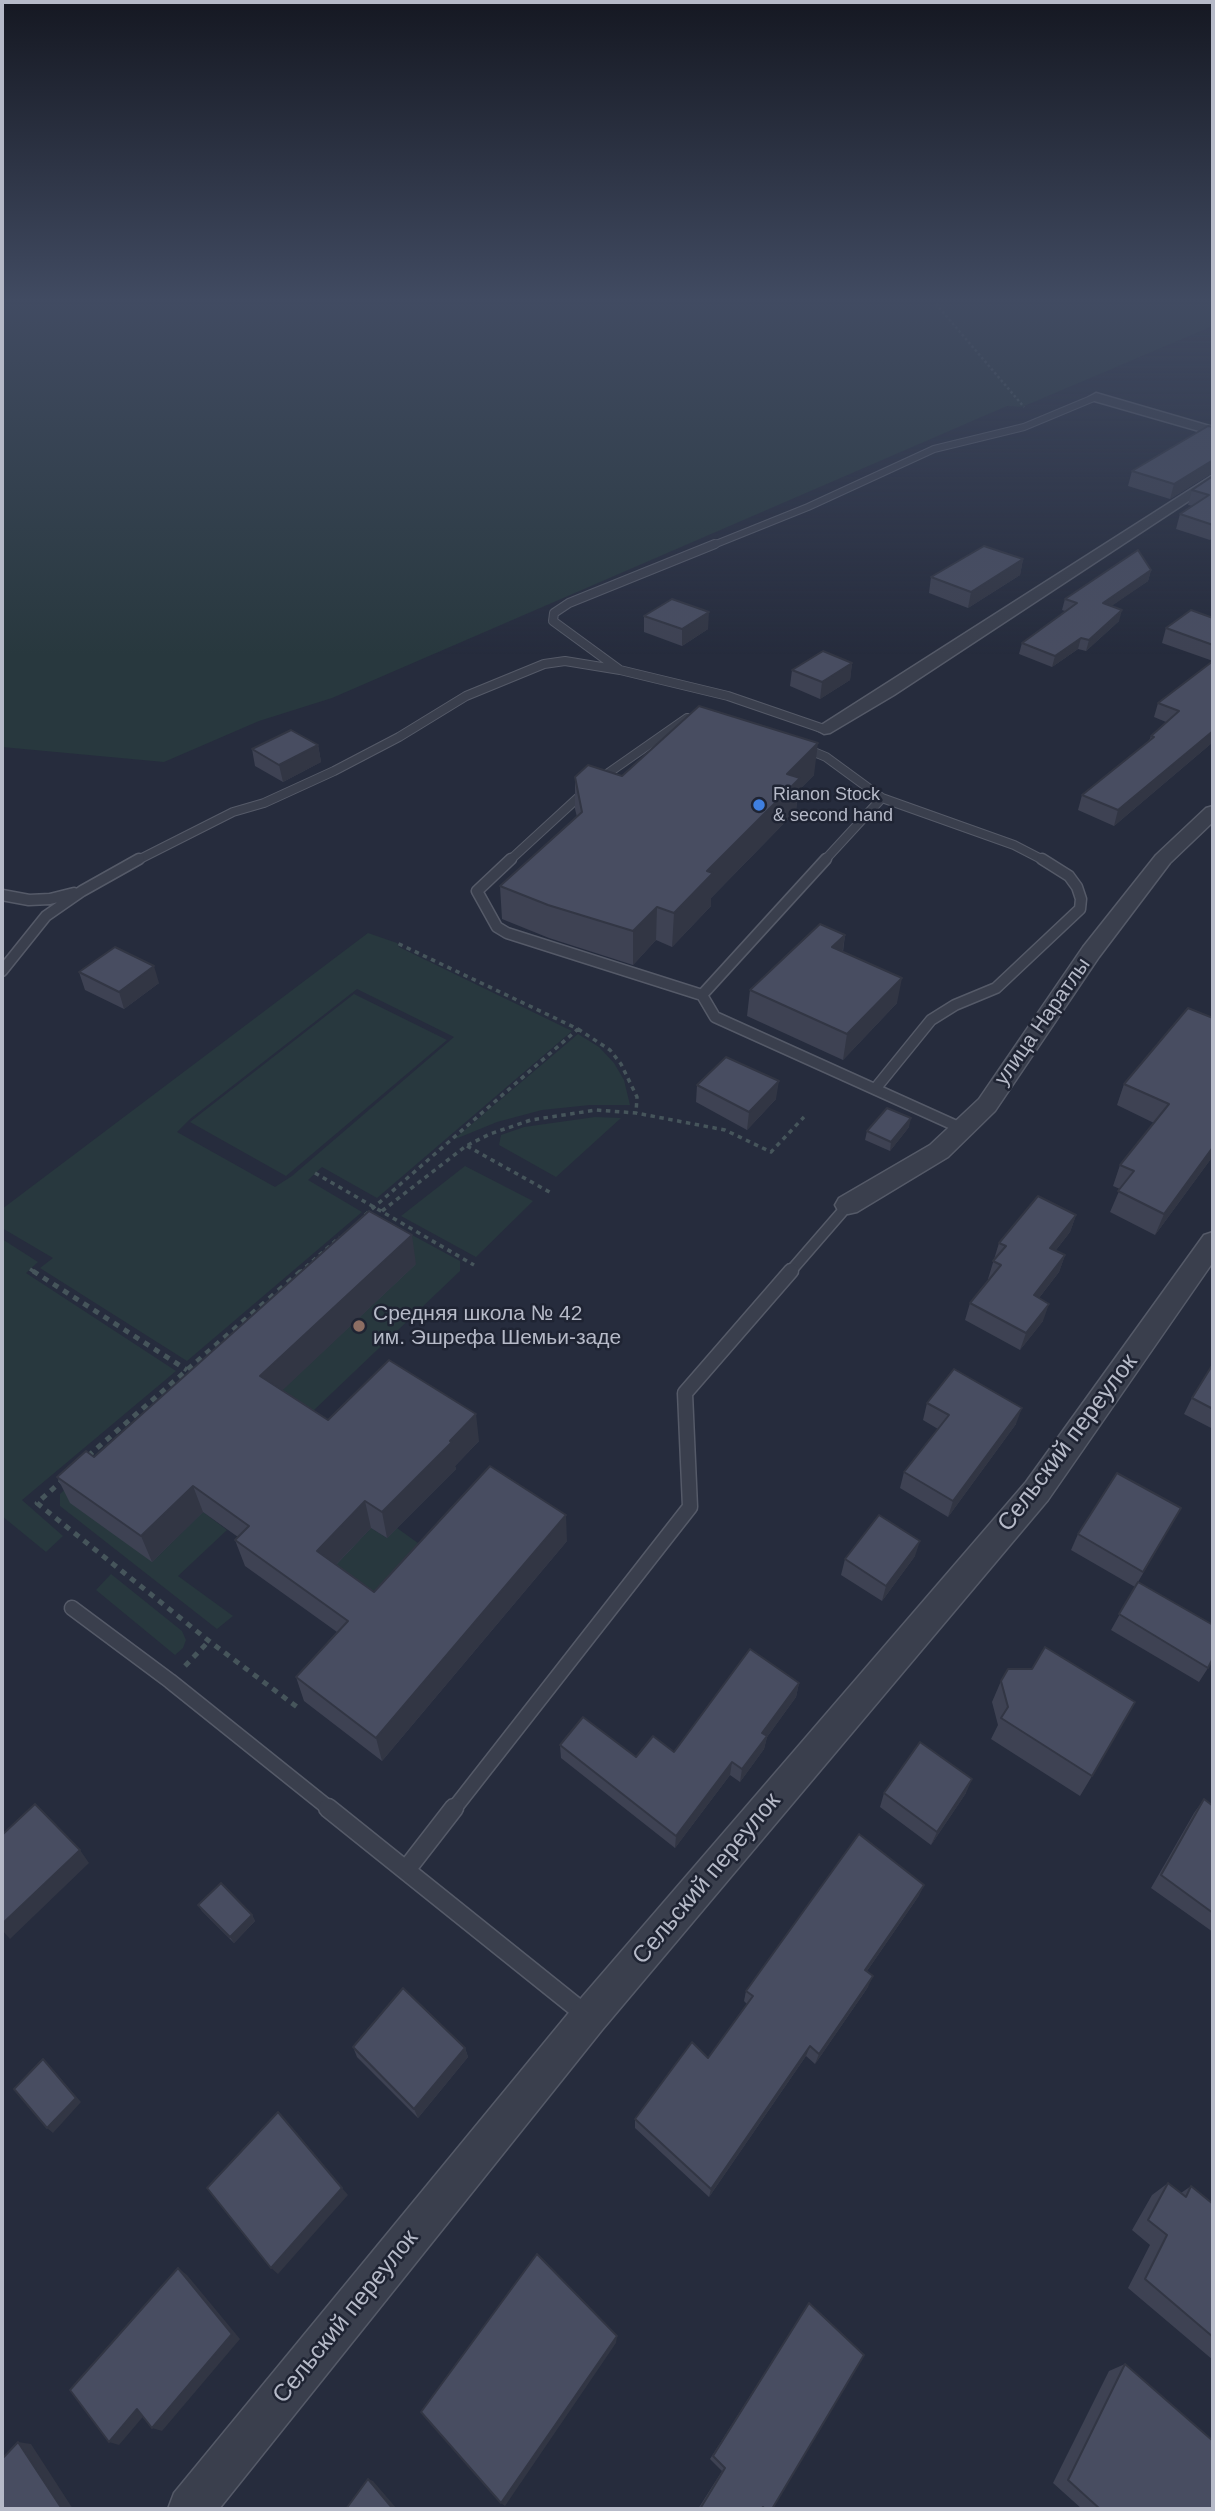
<!DOCTYPE html>
<html>
<head>
<meta charset="utf-8">
<style>
	body { margin:0 }
	#map { position:relative; width:1215px; height:2511px; overflow:hidden; background:#262c3d; font-family:Helvetica,sans-serif }
	canvas { display:block }
	.frame { position:absolute; inset:0; border:4px solid #b6bac8; pointer-events:none }
</style>
</head>
<body>
<div id="map">
<canvas width="1215" height="2511"></canvas>
<div class="frame"></div>
</div>
<script>
const c = document.querySelector('canvas').getContext('2d');
c.lineJoin = 'round';
function fillPath(path, color) { c.fillStyle = color; c.fill(path, 'evenodd'); }
const toPath = rows => new Path2D(rows.map(r => 'M' + r).join(''));
function stroke(path, color, width, dash) { c.strokeStyle = color; c.lineWidth = width; c.lineCap = dash ? 'butt' : 'round'; c.setLineDash(dash || []); c.stroke(path); }
function label(font, color, halo, rows, align = 'center') {
  c.font = font + ' Helvetica,sans-serif'; c.lineWidth = 5; c.setLineDash([]); c.textBaseline = 'middle'; c.strokeStyle = halo; c.fillStyle = color; for (const [text, x, y, turn = 0] of rows) {
    c.save(); c.translate(x, y); c.rotate((+turn || 0) * Math.PI / 180); c.textAlign = isNaN(turn) ? turn : align; if (halo) c.strokeText(text, 0, 0); c.fillText(text, 0, 0); c.restore();
  }
}
fillPath(toPath([
	[2,304,1213,304,1213,326,1022,407,1007,406,332,698,259,721,164,762,2,747],
	[368,933,397,943,399,947,572,1031,377,1198,322,1167,308,1180,362,1212,187,1361,40,1268,53,1258,2,1228,2,1209],
	[357,989,454,1037,292,1176,275,1187,177,1132,190,1119],
	[354,994,447,1040,286,1176,190,1122],
	[578,1034,599,1047,614,1063,624,1080,630,1105,590,1105,542,1110,497,1122,453,1140],
	[595,1117,621,1118,556,1177,499,1145,501,1135,524,1127],
	[465,1166,533,1201,476,1257,401,1216],
	[377,1216,460,1261,460,1271,313,1411,268,1404],
	[2,1239,38,1262,26,1273,176,1371,22,1500,63,1536,46,1552,2,1516],
	[117,1440,152,1562,203,1512,227,1530,178,1576,233,1616,217,1629,60,1506,60,1494],
	[371,1528,387,1538,397,1528,436,1556,380,1617,324,1577],
	[111,1574,182,1631,186,1640,183,1648,175,1655,96,1590]
]), '#28383e');
const serviceFar4 = toPath([
	[711,546,808,507,934,449,1024,427,1096,397]
]);
const serviceFar3 = toPath([
	[620,670,728,696,824,729],
	[802,747,826,757,882,798,1014,845,1045,861],
	[136,861,233,812,264,803,334,771,399,737,466,696,544,664,565,661,620,670,553,621,554,613,569,603,715,544],
	[509,861,594,783,687,718,697,720],
	[824,861,882,798]
]);
const serviceFar2 = toPath([
	[511,859,477,891,497,927,507,933,702,995,715,1017,963,1129],
	[2,895,29,900,50,899,74,893],
	[2,971,46,916,82,891,139,859],
	[702,995,826,859],
	[875,1089,931,1020,955,1005,996,988,1080,909,1081,899,1077,887,1069,876,1042,859],
	[789,1273,848,1205]
]);
const serviceFar1 = toPath([
	[72,1608,170,1681,331,1810],
	[453,1810,690,1507,685,1393,791,1271]
]);
const service = toPath([
	[328,1808,586,2015],
	[406,1870,454,1808]
]);
const minor = toPath([
	[1096,393,1213,427,1213,435,1091,400,1089,397,1096,393],
	[1213,475,1213,485,894,695,830,733,824,734,815,729,1213,475],
	[1213,806,1213,822,1170,863,1099,957,995,1111,948,1157,857,1212,848,1214,839,1212,835,1205,839,1198,930,1145,979,1099,1083,947,1156,855,1206,808,1213,806],
	[1213,1232,1213,1262,1048,1500,602,2030,219,2509,168,2509,174,2493,576,2004,1026,1482,1204,1235,1213,1232]
]);
stroke(serviceFar4, '#555a68', 8);
stroke(serviceFar3, '#555a68', 10);
stroke(serviceFar2, '#555a68', 13);
stroke(serviceFar1, '#555a68', 17);
stroke(service, '#555a68', 21);
stroke(minor, '#555a68', 3);
stroke(toPath([
	[936,304,1024,407]
]), '#46555b', 2.5, [2.5, 2.5]);
stroke(toPath([
	[578,1029,610,1050,621,1064,637,1097,636,1113],
	[467,1146,553,1194],
	[315,1173,474,1265],
	[382,1211,466,1146,490,1134,531,1120,596,1110,636,1113,725,1130,771,1152,804,1117],
	[365,1215,578,1029,397,943],
	[30,1269,36,1273],
	[299,1273,340,1237]
]), '#46555b', 3.5, [4.5, 4.5]);
stroke(toPath([
	[33,1271,187,1370],
	[88,1456,301,1271],
	[64,1479,37,1503,209,1641,301,1710],
	[185,1666,209,1641]
]), '#46555b', 5, [6, 6]);
stroke(serviceFar4, '#3a3f4d', 6);
stroke(serviceFar3, '#3a3f4d', 8);
stroke(serviceFar2, '#3a3f4d', 10);
stroke(serviceFar1, '#3a3f4d', 14);
stroke(service, '#3a3f4d', 18);
fillPath(minor, '#3a3f4d');
fillPath(toPath([
	[1213,427,1213,473,1212,473,1170,499,1128,486,1132,471],
	[1213,476,1213,538,1210,540,1176,529,1180,514,1193,506,1188,505,1192,490],
	[1023,559,1020,575,968,608,929,593,931,577],
	[1151,570,1148,581,1111,606,1119,621,1086,651,1078,649,1052,667,1019,654,1022,643,1065,611,1062,610,1065,599],
	[644,616,708,629,682,646,644,632],
	[1213,618,1213,742,1114,826,1078,810,1082,795,1149,741,1151,736,1166,722,1154,717,1158,703,1213,661,1162,643,1166,628],
	[852,663,850,680,820,699,790,686,792,670],
	[318,745,321,762,283,782,255,766,252,749],
	[814,775,798,791,796,811,711,898,711,906,672,947,656,940,633,965,549,938,502,919,500,886,577,817,575,809,575,777],
	[845,935,843,952,897,1003,843,1060,747,1016,750,990],
	[79,972,159,983,124,1009,85,990],
	[1213,1018,1213,1156,1155,1235,1110,1212,1120,1189,1113,1186,1120,1165,1154,1123,1117,1105,1124,1084],
	[697,1085,776,1099,747,1130,696,1102],
	[909,1127,890,1151,865,1140,867,1131],
	[1076,1215,1070,1232,1056,1250,1065,1255,1059,1272,1039,1298,1043,1321,1020,1350,965,1320,970,1303,989,1279,988,1279,999,1243],
	[416,1264,282,1390,328,1420,479,1441,455,1466,456,1469,387,1538,371,1528,336,1565,374,1592,567,1541,382,1761,304,1701,296,1677,337,1632,245,1566,235,1540,238,1537,203,1512,152,1562,70,1503,57,1477,94,1457],
	[1213,1364,1213,1429,1184,1414,1192,1398],
	[927,1403,1016,1424,948,1517,900,1488,904,1472,938,1429,923,1420],
	[1181,1508,1138,1582,1208,1668,1199,1682,1111,1630,1135,1587,1071,1550,1078,1534],
	[915,1556,882,1601,841,1575,845,1559],
	[1001,1681,1092,1776,1080,1796,991,1739,998,1725,992,1702],
	[799,1683,796,1697,767,1737,764,1749,740,1782,730,1775,675,1848,561,1758,560,1745,636,1757,674,1752],
	[884,1793,966,1793,931,1845,880,1807],
	[1204,1799,1212,1875,1213,1875,1213,1932,1151,1888,1194,1813],
	[924,1885,918,1897,867,1971,868,1987,815,2064,806,2056,709,2197,635,2128,635,2119,708,2058,747,2004,744,2001,746,1991],
	[198,1905,252,1915,255,1921,234,1943,202,1911],
	[353,2047,465,2048,468,2057,418,2118,357,2057],
	[1168,2183,1181,2193,1191,2186,1213,2204,1213,2360,1128,2288,1150,2245,1132,2230,1152,2195],
	[809,2303,772,2509,698,2509,722,2471,710,2459],
	[1125,2364,1211,2509,1082,2509,1053,2483,1109,2371]
]), '#3e4253');
fillPath(toPath([
	[1213,460,1213,467,1212,473,1170,499,1174,484],
	[1023,559,1020,575,968,608,971,592],
	[1151,570,1148,581,1100,614,1103,603],
	[1122,610,1119,621,1086,651,1089,640],
	[709,612,708,629,682,646,682,629],
	[1081,638,1078,649,1052,667,1055,656],
	[852,663,850,680,820,699,822,682],
	[1213,731,1213,742,1114,826,1118,810],
	[818,743,814,775,798,791,796,811,711,898,711,906,672,947,674,913,787,774],
	[318,745,321,762,283,782,279,765],
	[657,907,656,940,633,965,633,931],
	[845,935,841,961,832,947],
	[154,966,159,983,124,1009,119,992],
	[902,978,897,1003,843,1060,847,1034],
	[779,1081,776,1099,747,1130,749,1112],
	[911,1118,909,1127,890,1151,891,1142],
	[1213,1147,1213,1156,1155,1235,1164,1214],
	[1076,1215,1070,1232,1044,1265,1050,1248],
	[412,1235,416,1264,268,1404,260,1376],
	[1065,1255,1059,1272,1028,1312,1034,1295],
	[1049,1304,1043,1321,1020,1350,1026,1333],
	[1022,1408,1016,1424,948,1517,953,1501],
	[476,1414,479,1441,455,1466,456,1469,387,1538,382,1512],
	[193,1486,203,1512,152,1562,141,1536],
	[365,1501,371,1528,324,1577,317,1551],
	[566,1515,567,1541,382,1761,376,1738],
	[920,1541,915,1556,882,1601,886,1586],
	[799,1683,796,1697,767,1737,764,1749,740,1782,742,1769,762,1733],
	[732,1762,730,1775,675,1848,676,1836],
	[972,1779,966,1793,931,1845,937,1832],
	[80,1850,89,1863,10,1939,2,1930,2,1924],
	[924,1885,918,1897,860,1981,865,1970],
	[252,1915,255,1921,234,1943,230,1937],
	[873,1976,868,1987,815,2064,819,2054],
	[810,2046,806,2056,709,2197,711,2189],
	[465,2048,468,2057,418,2118,414,2109],
	[43,2059,81,2102,53,2133,47,2128],
	[342,2188,348,2195,278,2274,271,2268],
	[178,2268,187,2275,240,2339,162,2431,152,2428],
	[617,2336,616,2343,505,2506,501,2503],
	[137,2409,147,2412,119,2445,109,2442],
	[18,2442,31,2444,73,2509,62,2509],
	[368,2479,373,2481,397,2509,393,2509]
]), '#323644');
const building = toPath([
	[1208,426,1213,427,1213,460,1174,484,1132,471,1208,426],
	[1213,476,1213,525,1180,514,1209,495,1192,490,1213,476],
	[984,546,1023,559,971,592,931,577,984,546],
	[1138,550,1151,570,1103,603,1122,610,1089,640,1081,638,1055,656,1022,643,1077,603,1065,599,1138,550],
	[672,599,709,612,682,629,644,616,672,599],
	[1191,610,1213,618,1213,645,1166,628,1191,610],
	[823,651,852,663,822,682,792,670,823,651],
	[1213,661,1213,731,1118,810,1082,795,1154,737,1151,736,1179,711,1158,703,1213,661],
	[699,706,818,743,787,774,800,778,707,871,713,873,674,913,657,907,633,931,548,905,500,886,582,812,575,777,588,765,622,776,699,706],
	[291,730,318,745,279,765,252,749,291,730],
	[820,924,845,935,832,947,902,978,847,1034,750,990,820,924],
	[115,947,154,966,119,992,79,972,115,947],
	[1188,1008,1213,1018,1213,1147,1164,1214,1118,1191,1134,1171,1120,1165,1169,1104,1124,1084,1188,1008],
	[726,1057,779,1081,749,1112,697,1085,726,1057],
	[887,1108,911,1118,891,1142,867,1131,887,1108],
	[1038,1196,1076,1215,1050,1248,1065,1255,1034,1295,1049,1304,1026,1333,970,1303,1001,1265,993,1261,1006,1246,999,1243,1038,1196],
	[369,1211,412,1235,260,1376,328,1420,389,1360,476,1414,450,1441,452,1442,382,1512,365,1501,317,1551,374,1592,490,1466,566,1515,376,1738,296,1677,348,1621,235,1540,249,1526,193,1486,141,1536,57,1477,86,1451,94,1457,369,1211],
	[1213,1364,1213,1409,1192,1398,1213,1364],
	[954,1369,1022,1408,953,1501,904,1472,949,1415,927,1403,954,1369],
	[1117,1473,1181,1508,1143,1572,1078,1534,1117,1473],
	[879,1515,920,1541,886,1586,845,1559,879,1515],
	[1138,1582,1213,1625,1213,1658,1208,1668,1119,1614,1138,1582],
	[1045,1647,1135,1702,1092,1776,1001,1718,1008,1707,1001,1681,1008,1669,1032,1669,1045,1647],
	[750,1649,799,1683,762,1733,767,1736,742,1769,732,1762,676,1836,560,1745,583,1717,636,1757,653,1736,674,1752,750,1649],
	[920,1742,972,1779,937,1832,884,1793,920,1742],
	[1204,1799,1213,1806,1213,1873,1212,1875,1213,1875,1213,1913,1161,1875,1204,1799],
	[35,1804,80,1850,2,1924,2,1835,35,1804],
	[859,1834,924,1885,865,1970,873,1976,819,2054,810,2046,711,2189,635,2119,692,2042,708,2058,753,1996,746,1991,859,1834],
	[221,1883,252,1915,230,1937,198,1905,221,1883],
	[403,1988,465,2048,414,2109,353,2047,403,1988],
	[43,2059,76,2098,47,2128,14,2089,43,2059],
	[278,2112,342,2188,271,2268,207,2188,278,2112],
	[1168,2183,1186,2197,1191,2186,1213,2204,1213,2337,1145,2279,1167,2235,1148,2220,1168,2183],
	[537,2254,617,2336,501,2503,421,2412,537,2254],
	[178,2268,232,2334,152,2428,137,2409,109,2442,70,2390,178,2268],
	[809,2303,864,2355,772,2509,765,2509,763,2507,761,2509,700,2509,725,2468,713,2456,809,2303],
	[1125,2364,1213,2441,1213,2505,1211,2509,1100,2509,1068,2480,1125,2364],
	[18,2442,62,2509,2,2509,2,2459,18,2442],
	[368,2479,393,2509,346,2509,368,2479]
]);
fillPath(building, '#484d61');
stroke(building, '#323644', 2);
const sky = c.createLinearGradient(0, 0, 0, 655);
sky.addColorStop(0, '#151822');
sky.addColorStop(0.46, '#414b62');
sky.addColorStop(1, '#414b6200');
c.fillStyle = sky;
c.fillRect(0, 0, 1215, 655);
for (const [x, y, r, color] of [
	[759,805,7,"#3f7fe0"],
	[359,1326,7,"#8d6e63"]
]) { const dot = new Path2D(); dot.arc(x, y, r, 0, 2 * Math.PI); c.fillStyle = color; c.fill(dot); stroke(dot, '#1f2433', 2.5); }
label('18px', '#b6bac8', '#1f2433', [
	["Rianon Stock",773,795],
	["& second hand",773,816]
], 'left');
label('21px', '#b6bac8', '#1f2433', [
	["улица Наратлы",1043,1022,-55]
]);
label('21px', '#b6bac8', '#1f2433', [
	["Средняя школа № 42",373,1314],
	["им. Эшрефа Шемьи-заде",373,1338]
], 'left');
label('24px', '#b6bac8', '#1f2433', [
	["Сельский переулок",1068,1443,-53],
	["Сельский переулок",707,1879,-50],
	["Сельский переулок",346,2317,-51]
]);
</script>
</body>
</html>
